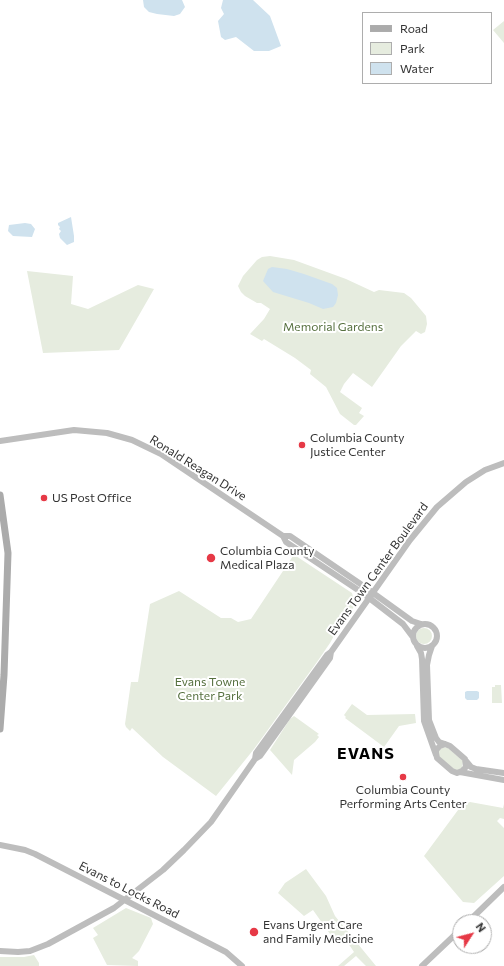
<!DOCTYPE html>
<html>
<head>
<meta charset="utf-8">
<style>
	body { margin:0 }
	#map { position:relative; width:504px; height:966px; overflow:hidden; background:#fff; font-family:Commissioner,sans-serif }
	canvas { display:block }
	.legend { position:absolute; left:362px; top:12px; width:130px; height:72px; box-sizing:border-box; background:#fff; border:1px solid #adadad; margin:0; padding:5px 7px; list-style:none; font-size:12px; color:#333 }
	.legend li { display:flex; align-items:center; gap:8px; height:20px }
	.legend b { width:20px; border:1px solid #adadad }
	.north { position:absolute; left:452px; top:914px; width:40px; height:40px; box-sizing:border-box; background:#fff; border:1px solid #adadad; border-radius:50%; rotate:54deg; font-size:11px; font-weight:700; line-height:16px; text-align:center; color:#333 }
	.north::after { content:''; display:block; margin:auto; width:14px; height:18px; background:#e63946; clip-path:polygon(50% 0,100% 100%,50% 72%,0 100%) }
</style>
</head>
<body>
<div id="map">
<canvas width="504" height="966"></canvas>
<ul class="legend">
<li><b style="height:5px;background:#ababab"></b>Road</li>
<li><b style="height:11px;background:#e6ecdf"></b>Park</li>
<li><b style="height:11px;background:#cfe2ee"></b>Water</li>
</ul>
<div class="north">N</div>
</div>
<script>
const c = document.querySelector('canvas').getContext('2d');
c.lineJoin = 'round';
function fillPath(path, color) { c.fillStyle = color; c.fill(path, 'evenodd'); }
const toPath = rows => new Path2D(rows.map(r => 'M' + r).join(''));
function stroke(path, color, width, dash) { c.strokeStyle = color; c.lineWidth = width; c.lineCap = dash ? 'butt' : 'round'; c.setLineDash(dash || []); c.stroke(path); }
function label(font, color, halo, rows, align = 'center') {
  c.font = font + ' Commissioner,sans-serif'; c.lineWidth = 4; c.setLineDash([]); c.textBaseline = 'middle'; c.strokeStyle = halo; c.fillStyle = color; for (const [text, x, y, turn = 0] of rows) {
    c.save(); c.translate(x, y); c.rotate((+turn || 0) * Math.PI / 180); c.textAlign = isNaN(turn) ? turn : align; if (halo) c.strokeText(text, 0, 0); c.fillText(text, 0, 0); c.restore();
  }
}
fillPath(toPath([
	[504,21,504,43,493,30],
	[270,256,294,260,346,279,374,292,379,290,404,293,411,298,426,316,427,324,425,332,421,334,416,331,401,346,372,387,353,373,344,384,340,392,362,408,359,413,364,416,356,425,354,425,340,414,326,387,310,374,311,370,295,358,264,339,262,341,250,334,264,319,270,309,261,303,257,303,245,296,241,292,238,286,243,276,257,260,262,257],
	[27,271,73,276,71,304,88,309,138,285,154,289,119,350,43,353],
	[293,556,296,556,352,593,355,605,335,634,330,643,317,662,254,749,216,796,163,757,132,728,130,731,126,727,125,724,131,682,138,682,150,604,179,591,221,618,231,618,238,622,251,619],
	'416 636a8 8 0 1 1 16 0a8 8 0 1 1-16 0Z',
	[495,685,501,685,502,703,492,703,492,687,495,687],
	[352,704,367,715,415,714,416,723,399,726,384,747,345,718,346,717,344,715],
	[294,716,319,734,317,735,319,737,315,742,294,760,292,775,270,750,290,719],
	[444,747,448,748,463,761,462,768,456,771,440,759,438,751],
	[470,802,503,808,504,804,504,819,500,818,497,821,504,828,504,876,474,903,463,902,424,856,461,806],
	[306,869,326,896,335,916,376,966,366,966,356,956,344,966,338,966,354,952,346,940,339,942,330,934,313,910,304,916,278,893,285,883],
	[126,908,151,918,153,924,139,951,132,958,138,961,138,966,107,965,93,938,98,935,93,928],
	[34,955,39,963,39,966,0,966,0,957,24,957]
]), '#e6ecdf');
fillPath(toPath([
	[143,0,182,0,185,7,180,14,174,16,157,14,149,12,144,7],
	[223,0,253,0,270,16,281,46,269,51,254,51,236,37,225,40,221,37,218,21,224,14,221,8],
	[71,217,74,236,74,242,67,245,60,238,59,234,61,231,59,229,60,227,58,225,58,223],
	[25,223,31,224,35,229,32,237,13,236,8,231,9,225],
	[272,267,287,269,304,274,332,284,337,288,338,295,336,303,333,307,323,309,309,303,273,292,263,281,268,269],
	[467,691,477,691,479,692,479,698,477,700,467,700,465,698,465,692]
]), '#cfe2ee');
stroke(toPath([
	[0,441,74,430,107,433,132,440,161,454,283,536,286,542,364,594,403,624,412,636],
	[283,536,290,536,362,585,412,621,421,624],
	'413 636a12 12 0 1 1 24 0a12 12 0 1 1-24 0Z',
	[417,646,421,653,422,659,424,721,436,755],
	[432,646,429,655,427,665,429,720,436,738,439,742,445,744],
	[445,744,450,746,465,759,466,767,462,771,457,773,452,771,437,758,436,753,436,750,440,746,445,744],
	[255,759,256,753,327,655,331,652,410,540,437,507,466,482,485,470,504,463],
	[466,761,471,767,476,769,504,773],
	[460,772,504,780],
	[0,845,25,850,35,854,226,952,242,966],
	[468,922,504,887],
	[0,951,18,952,30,951,48,944,114,908,163,870,184,850,211,822,255,759,260,756,330,658,331,652],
	[422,966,460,930]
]), '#bdbdbd', 6);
stroke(toPath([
	[0,495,8,553,4,675,0,729]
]), '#ababab', 7);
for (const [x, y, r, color] of [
	[302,445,4,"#e63946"],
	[44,498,4,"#e63946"],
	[211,558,5,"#e63946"],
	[403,777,4,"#e63946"],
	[254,932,5,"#e63946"]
]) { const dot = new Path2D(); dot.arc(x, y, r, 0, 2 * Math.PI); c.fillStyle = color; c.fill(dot); stroke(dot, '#fff', 1.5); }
label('12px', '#56703f', '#fff', [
	["Memorial Gardens",333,327],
	["Evans Towne",210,682],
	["Center Park",210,696]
]);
label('12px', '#333', '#fff', [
	["Columbia County",310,438],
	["Justice Center",310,452],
	["US Post Office",52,498],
	["Columbia County",220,551],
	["Medical Plaza",220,565],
	["Columbia County",403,790,"center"],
	["Performing Arts Center",403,804,"center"],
	["Evans Urgent Care",263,925],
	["and Family Medicine",263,939]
], 'left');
label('12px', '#333', '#fff', [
	["Ronald Reagan Drive",198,468,32],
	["Evans Town Center Boulevard",378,569,-54],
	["Evans to Locks Road",129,890,27]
]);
c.letterSpacing = '1px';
label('bold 16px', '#000', '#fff', [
	["EVANS",366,754]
]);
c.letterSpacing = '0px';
</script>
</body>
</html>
